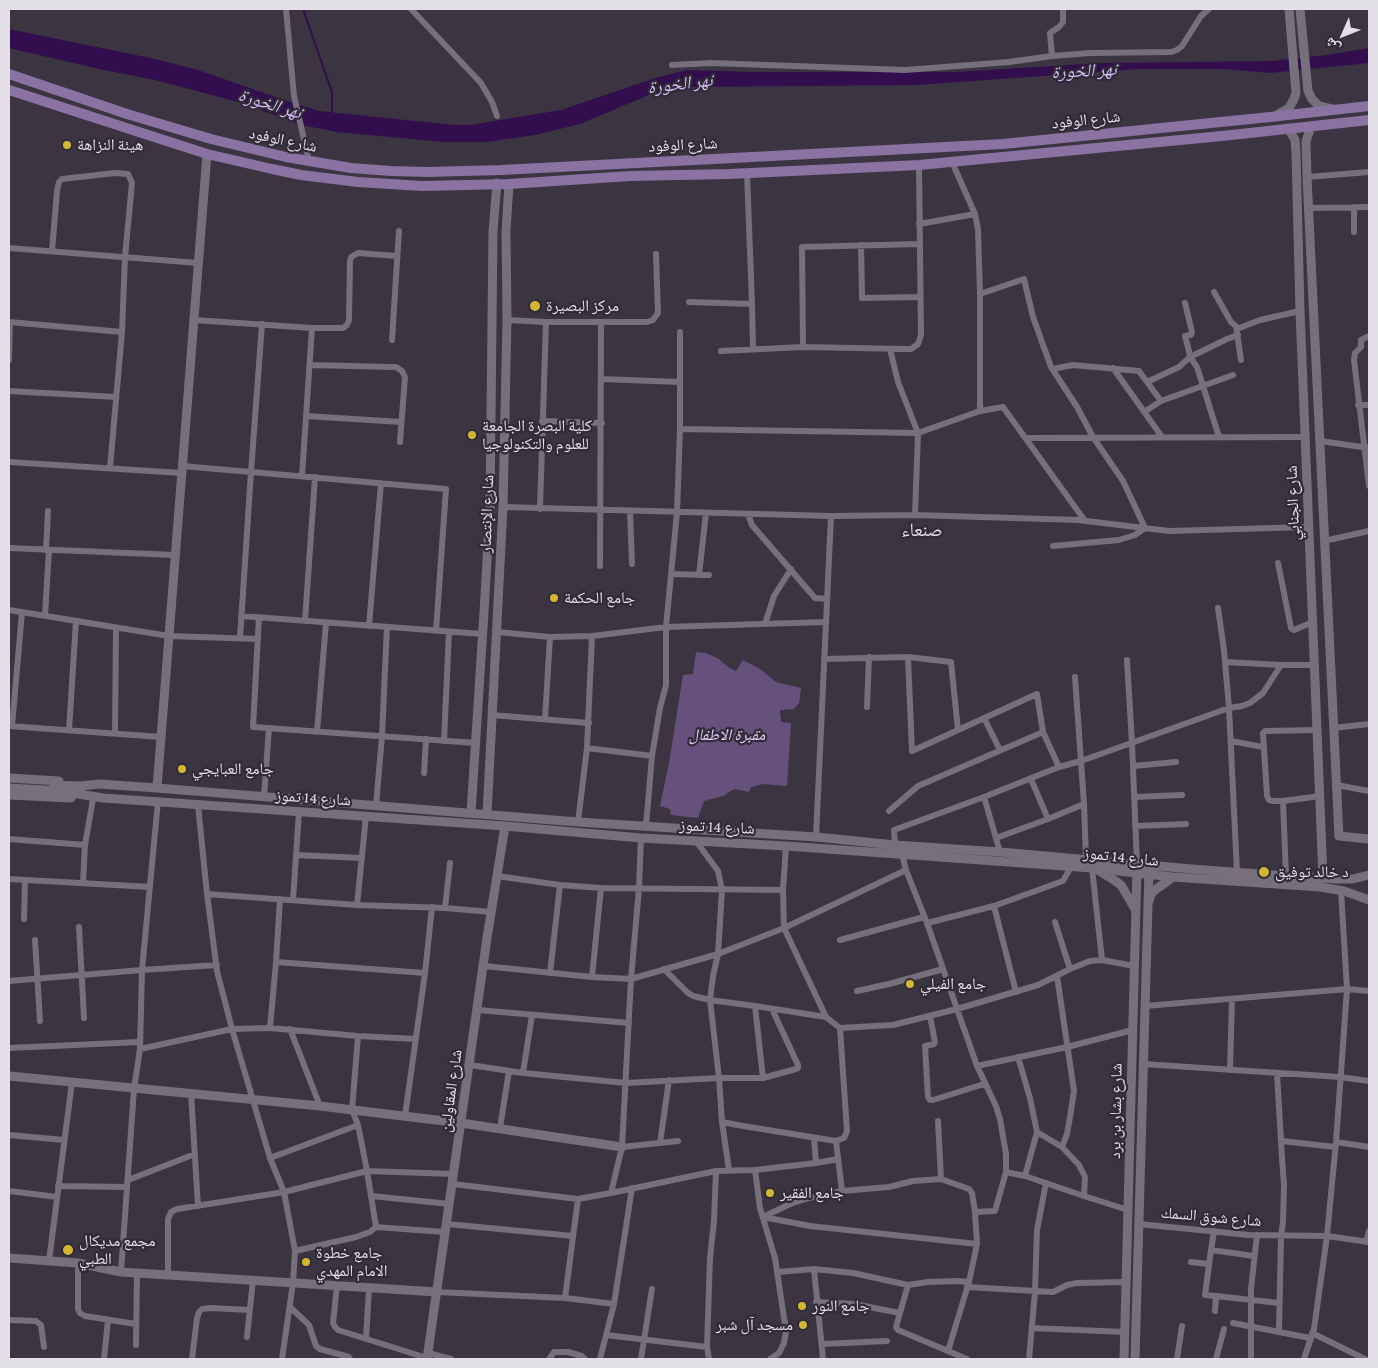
<!DOCTYPE html>
<html>
<head>
<meta charset="utf-8">
<style>
	body { margin:0 }
	#map { position:relative; width:1378px; height:1368px; overflow:hidden; background:#3b3541; font-family:"Crimson Pro","Noto Naskh Arabic",serif }
	canvas { display:block }
	.frame { position:absolute; inset:0; border:10px solid #e3e0e8; pointer-events:none }
	.north { position:absolute; left:1318px; top:10px; width:50px; height:50px; -webkit-text-stroke:4px #302b37; paint-order:stroke; rotate:226deg; font-size:14px; font-weight:700; line-height:20px; text-align:center; color:#e3e0e8 }
	.north::after { content:''; display:block; margin:auto; width:18px; height:22px; background:#e3e0e8; clip-path:polygon(50% 0,100% 100%,50% 72%,0 100%) }
</style>
</head>
<body>
<div id="map">
<canvas width="1378" height="1368"></canvas>
<div class="frame"></div>
<div class="north">ش</div>
</div>
<script>
const c = document.querySelector('canvas').getContext('2d');
c.lineJoin = 'round';
function fillPath(path, color) { c.fillStyle = color; c.fill(path, 'evenodd'); }
const toPath = rows => new Path2D(rows.map(r => 'M' + r).join(''));
function stroke(path, color, width, dash) { c.strokeStyle = color; c.lineWidth = width; c.lineCap = dash ? 'butt' : 'round'; c.setLineDash(dash || []); c.stroke(path); }
function label(font, color, halo, rows, align = 'center') {
  c.font = font + ' "Crimson Pro","Noto Naskh Arabic",serif'; c.lineWidth = 4.5; c.setLineDash([]); c.textBaseline = 'middle'; c.strokeStyle = halo; c.fillStyle = color; for (const [text, x, y, turn = 0] of rows) {
    c.save(); c.translate(x, y); c.rotate((+turn || 0) * Math.PI / 180); c.textAlign = isNaN(turn) ? turn : align; if (halo) c.strokeText(text, 0, 0); c.fillText(text, 0, 0); c.restore();
  }
}
fillPath(toPath([
	[696,652,706,653,719,659,728,667,736,671,743,660,760,669,776,682,801,688,799,703,794,709,780,710,781,722,791,723,787,786,763,784,751,787,749,792,734,789,723,796,704,801,698,818,671,815,670,809,660,806,669,763,683,675,693,674]
]), '#65517c');
fillPath(toPath([
	[9,29,155,59,198,70,290,102,319,111,454,125,470,125,561,110,655,78,687,70,753,72,953,72,1102,63,1271,61,1327,55,1369,48,1369,63,1270,73,1222,69,1140,69,917,85,685,87,656,92,580,124,535,135,486,142,443,142,337,132,301,125,242,103,155,80,99,69,9,48]
]), '#330e4f');
stroke(toPath([
	[303,9,332,92,332,114]
]), '#330e4f', 2);
stroke(toPath([
	[286,9,294,96,309,161],
	[411,9,481,83,492,102,497,116],
	[1052,56,1050,33,1059,27,1063,22,1063,10],
	[672,65,711,63,905,70,1009,62,1052,56,1091,53,1171,52,1177,50,1182,46,1201,16,1209,9],
	[952,162,975,214,978,229,980,294,980,411],
	[747,173,752,304,753,348],
	[1307,177,1369,172],
	[1309,208,1369,207],
	[919,224,975,214],
	[1354,232,1354,207],
	[861,245,862,298,920,297],
	[9,248,198,263],
	[52,251,57,191,59,182,62,179,115,173,128,174,132,183,125,257,122,332,110,468],
	[1214,292,1231,322,1236,326,1241,360],
	[980,294,1024,279,1033,317,1051,367,1077,407,1093,437,1123,481,1145,528,1135,535,1119,540,1053,546],
	[689,302,752,304],
	[1185,303,1192,332,1191,335,1185,336,1189,351,1190,357,1197,367,1219,437],
	[194,320,312,328,343,328,347,325,349,320,350,261,351,257,358,253,397,256],
	[507,320,546,322,647,322,653,320,658,313,656,254],
	[9,322,122,332],
	[1237,329,1260,320,1300,311],
	[1369,336,1361,340,1361,347,1355,353,1354,360,1369,486],
	[392,340,399,231],
	[803,347,802,247,920,244],
	[890,349,898,382,918,433,915,515],
	[721,351,803,347,906,349,911,349,918,344,921,335,919,165],
	[9,360,10,322],
	[310,365,392,367,396,367,402,371,405,377,400,442],
	[1113,368,1162,437],
	[1053,369,1073,365,1139,371,1161,401],
	[601,379,680,382],
	[1147,382,1179,367,1190,357,1227,339,1238,335],
	[9,391,116,397],
	[1358,405,1369,405],
	[1144,412,1161,401,1233,375],
	[306,416,401,422],
	[542,421,602,423],
	[680,429,918,433,980,411,1003,407,1085,521],
	[1026,438,1305,437],
	[1320,441,1369,448],
	[9,462,182,473],
	[182,466,446,489,436,631],
	[302,476,312,328],
	[503,507,831,516,915,515,1078,520,1169,531,1309,527],
	[540,509,546,322],
	[630,511,632,564],
	[748,514,752,525,815,598,827,599],
	[1324,541,1369,531],
	[9,548,175,555],
	[46,550,48,511],
	[1278,563,1291,628,1294,630,1313,622],
	[600,566,601,322],
	[671,574,709,575],
	[699,575,706,513],
	[1218,608,1224,650,1229,708,1237,872],
	[9,610,169,636,258,639],
	[45,616,49,550],
	[241,616,483,634],
	[259,617,253,727,476,743],
	[305,621,315,477],
	[765,624,774,596,791,569],
	[369,626,381,483],
	[497,632,550,637,592,636,666,627,826,622],
	[240,638,251,472,262,324],
	[908,657,912,751,1037,694,1043,732,1059,767],
	[824,659,908,657,951,662,958,730],
	[1127,660,1132,743,1137,864],
	[1225,662,1281,665,1314,665],
	[1075,677,1084,804,1086,859],
	[867,707,869,657],
	[492,715,589,723],
	[984,718,1000,750],
	[545,719,550,637],
	[9,726,161,737],
	[12,726,22,612],
	[1333,728,1369,724],
	[69,730,76,621],
	[317,732,326,623],
	[115,733,116,628],
	[444,741,449,632],
	[1231,741,1263,747],
	[587,748,652,756],
	[1133,766,1176,762],
	[424,773,426,739],
	[1031,779,1048,819,1084,804],
	[1336,785,1369,791],
	[264,797,269,728],
	[984,797,1000,852],
	[1134,797,1182,795],
	[1283,801,1272,801,1269,800,1267,796,1263,733,1265,731,1317,730],
	[198,805,207,894,217,971,232,1029,270,1158,284,1192,295,1251,293,1283,282,1359],
	[376,806,382,736,387,627],
	[889,811,918,786,1043,732],
	[578,822,587,748,592,636],
	[646,826,652,756,660,708,666,685,666,627,677,512,680,429,680,332],
	[1135,826,1186,824],
	[816,837,831,516],
	[996,838,1048,819],
	[9,839,85,845],
	[696,841,718,871,722,890,718,954,713,976,710,1000,719,1078,722,1122,729,1170],
	[895,845,894,830,984,797,1059,767,1081,761,1229,708,1242,706,1250,703,1263,693,1281,665],
	[786,846,783,890,784,928,826,1017,840,1028,893,1025,957,1009,1038,985,1070,969,1090,961,1102,960,1134,966],
	[902,854,906,870,927,923,977,1066,996,1106,1000,1119,1006,1154,1006,1172,995,1211,975,1212],
	[296,855,362,858],
	[1092,868,1102,960],
	[497,876,560,885,601,888,783,890],
	[1286,876,1283,801,1320,796],
	[9,879,150,887],
	[83,883,85,845,93,799],
	[207,894,357,905,445,908,492,912],
	[293,900,299,812],
	[357,905,366,816],
	[994,906,1016,992],
	[445,908,450,863],
	[24,919,25,880],
	[1055,922,1070,969],
	[927,923,994,906,1063,881,1071,867],
	[79,927,84,1018],
	[35,940,40,1021],
	[840,940,924,917],
	[276,962,425,973],
	[484,966,592,977,631,979,718,954,784,928,906,870],
	[664,969,687,992,693,996,710,1000,755,1006,826,1017],
	[550,973,560,885],
	[1057,976,1074,1091,1070,1117,1067,1134,1062,1147],
	[592,977,601,888],
	[9,981,142,970,217,965],
	[857,991,889,984,943,969],
	[755,1006,763,1078],
	[1145,1006,1347,989,1369,991],
	[478,1010,629,1023],
	[930,1016,935,1042,934,1044,925,1046,928,1097,930,1100,933,1100,984,1084],
	[270,1028,276,962,280,899],
	[290,1029,320,1106],
	[358,1036,352,1110,358,1125,367,1171,376,1227,445,1232],
	[9,1048,140,1042],
	[140,1049,232,1029,270,1028,358,1036,416,1039],
	[1018,1057,1030,1098,1037,1132,1025,1176],
	[1143,1064,1340,1077,1369,1081],
	[470,1065,523,1073,626,1083,719,1078,763,1078,796,1069,798,1068,798,1065,772,1009],
	[977,1066,1067,1047,1133,1030],
	[1230,1070,1232,999],
	[523,1073,532,1015],
	[1277,1073,1282,1158,1284,1185,1283,1222,1281,1236,1279,1331],
	[191,1093,198,1206],
	[405,1116,425,973,432,907],
	[938,1121,941,1179],
	[722,1122,743,1126,836,1141,844,1138,847,1131,840,1028],
	[500,1128,509,1071],
	[1037,1132,1062,1147,1079,1165,1085,1177,1084,1196],
	[9,1135,64,1140],
	[814,1138,816,1163],
	[836,1141,842,1191],
	[1282,1141,1335,1147],
	[1336,1142,1369,1147],
	[660,1143,669,1080],
	[622,1147,678,1141],
	[270,1158,358,1125],
	[755,1170,760,1208,775,1258,786,1331,784,1343,779,1353,770,1359],
	[1006,1172,1025,1176,1084,1196,1128,1210],
	[128,1180,195,1154],
	[453,1184,578,1199,611,1193,716,1171,755,1170,816,1163,838,1159],
	[58,1186,127,1187],
	[9,1191,57,1197],
	[611,1193,622,1147,631,979,639,888,641,838],
	[371,1196,450,1204],
	[763,1217,790,1204,809,1198,842,1191,889,1187,913,1181,941,1179,969,1189,972,1193,975,1212,977,1244,969,1282,948,1351],
	[763,1217,810,1226,977,1244],
	[447,1224,573,1236],
	[1139,1224,1249,1235,1327,1236,1369,1242],
	[1366,1242,1369,1231],
	[1211,1250,1214,1231],
	[295,1251,356,1237,370,1232,376,1227],
	[49,1261,72,1082],
	[1191,1262,1209,1264],
	[78,1263,78,1309,80,1313,85,1316,136,1324],
	[814,1269,823,1359],
	[121,1272,134,1089,140,1049,142,970,158,801],
	[778,1272,814,1269,853,1273,908,1285,928,1282,958,1281,969,1282],
	[168,1275,168,1219,171,1212,177,1209,284,1192,367,1171,454,1174],
	[908,1285,896,1327,898,1330,967,1359],
	[337,1286,333,1323,335,1327,338,1330,427,1358],
	[967,1287,1053,1292,1067,1285,1077,1283,1126,1282],
	[437,1292,565,1298,614,1304],
	[1216,1296,1205,1295,1211,1250,1254,1256],
	[565,1298,578,1199],
	[816,1302,855,1304,874,1308,900,1313],
	[290,1307,309,1325,316,1346,320,1349,349,1357,350,1359],
	[1215,1311,1216,1296,1279,1303],
	[9,1320,36,1321,41,1325,44,1347],
	[1233,1323,1310,1338],
	[1032,1328,1125,1332],
	[1312,1333,1365,1359],
	[606,1335,707,1347],
	[247,1337,253,1280],
	[366,1339,369,1288],
	[822,1344,887,1341],
	[136,1345,137,1273],
	[428,1353,451,1359],
	[104,1359,108,1320],
	[192,1359,197,1318,199,1312,202,1309,210,1308,250,1310],
	[549,1359,554,1352,568,1352,582,1356,585,1359],
	[600,1359,614,1304,632,1188],
	[641,1359,652,1289],
	[709,1359,707,1347,710,1258,714,1221,716,1171],
	[1029,1359,1035,1292,1037,1230,1046,1183],
	[1177,1359,1182,1326],
	[1216,1359,1224,1329],
	[1251,1359,1251,1289,1257,1235],
	[1304,1359,1314,1329,1327,1236,1336,1142,1347,989,1341,891]
]), '#76707d', 6);
stroke(toPath([
	[1300,9,1308,91,1312,99,1319,106,1332,109],
	[1277,115,1289,108,1294,99,1296,93,1289,9],
	[1311,127,1306,141,1307,177,1339,836,1369,839],
	[1288,128,1295,140,1296,153,1300,311,1323,878],
	[9,778,59,781],
	[54,785,80,786,99,784,157,788,578,822,816,837,895,845,1000,852,1192,869,1286,876,1337,879,1353,879,1369,875],
	[9,788,61,791,103,798,505,826,641,838,786,846,1092,868,1173,877,1320,887,1344,891,1369,900],
	[157,788,207,154],
	[9,795,71,798],
	[471,813,484,612,490,508,493,231,497,183],
	[487,814,503,507,507,320,506,231,509,184],
	[1099,871,1114,880,1121,885,1135,909],
	[1149,901,1151,894,1155,890,1173,877],
	[9,1076,320,1106,461,1123,622,1147],
	[9,1258,78,1263,121,1272,437,1292],
	[427,1359,487,938,505,826],
	[1124,1359,1137,869],
	[1135,1359,1149,870]
]), '#76707d', 9);
stroke(toPath([
	[9,74,127,114,211,139,286,157,351,168,391,171,427,172,501,170,1003,144,1270,117,1369,106],
	[9,90,207,154,272,169,301,175,358,182,422,186,509,184,630,176,729,174,919,165,1222,136,1369,120]
]), '#8a72a3', 10);
for (const [x, y, r, color] of [
	[67,145,5,"#d4b635"],
	[535,306,6,"#d4b635"],
	[472,435,5,"#d4b635"],
	[554,598,5,"#d4b635"],
	[182,769,5,"#d4b635"],
	[1264,872,6,"#d4b635"],
	[910,984,5,"#d4b635"],
	[770,1193,5,"#d4b635"],
	[68,1250,6,"#d4b635"],
	[306,1262,5,"#d4b635"],
	[802,1306,5,"#d4b635"],
	[803,1325,5,"#d4b635"]
]) { const dot = new Path2D(); dot.arc(x, y, r, 0, 2 * Math.PI); c.fillStyle = color; c.fill(dot); stroke(dot, '#302b37', 2); }
label('16px', '#e3e0e8', '#302b37', [
	["شارع الوفود",1086,120,-6],
	["شارع الوفود",283,140,12],
	["شارع الوفود",683,145,-3],
	["شارع الجنابي",1293,503,-92],
	["شارع الإنتصار",487,514,-88],
	["شارع 14 تموز",313,798,4],
	["شارع 14 تموز",717,827,3],
	["شارع 14 تموز",1121,857,6],
	["شارع المقاولين",451,1091,-82],
	["شارع بشار بن برد",1116,1111,-89],
	["شارع شوق السمك",1211,1217,5]
]);
label('16px', '#e3e0e8', '#302b37', [
	["هيئة النزاهة",77,145],
	["مركز البصيرة",546,306],
	["كلية البصرة الجامعة",482,426],
	["للعلوم والتكنولوجيا",482,444],
	["جامع الحكمة",564,598],
	["جامع العبايجي",192,769],
	["د خالد توفيق",1275,872],
	["جامع الفيلي",920,984],
	["جامع الفقير",780,1193],
	["مجمع مديكال",79,1241],
	["الطبي",79,1259],
	["جامع خطوة",316,1253],
	["الامام المهدي",316,1271],
	["جامع النور",812,1306],
	["مسجد آل شبر",793,1325,"right"]
], 'left');
label('italic 16px', '#e1d0f8', '#302b37', [
	["مقبرة الاطفال",727,735]
]);
label('italic 18px', '#d5bbf5', '#302b37', [
	["نهر الخورة",1084,71,-3],
	["نهر الخورة",680,84,-7],
	["نهر الخورة",270,104,17]
]);
label('19px', '#e3e0e8', '#302b37', [
	["صنعاء",922,530]
]);
</script>
</body>
</html>
